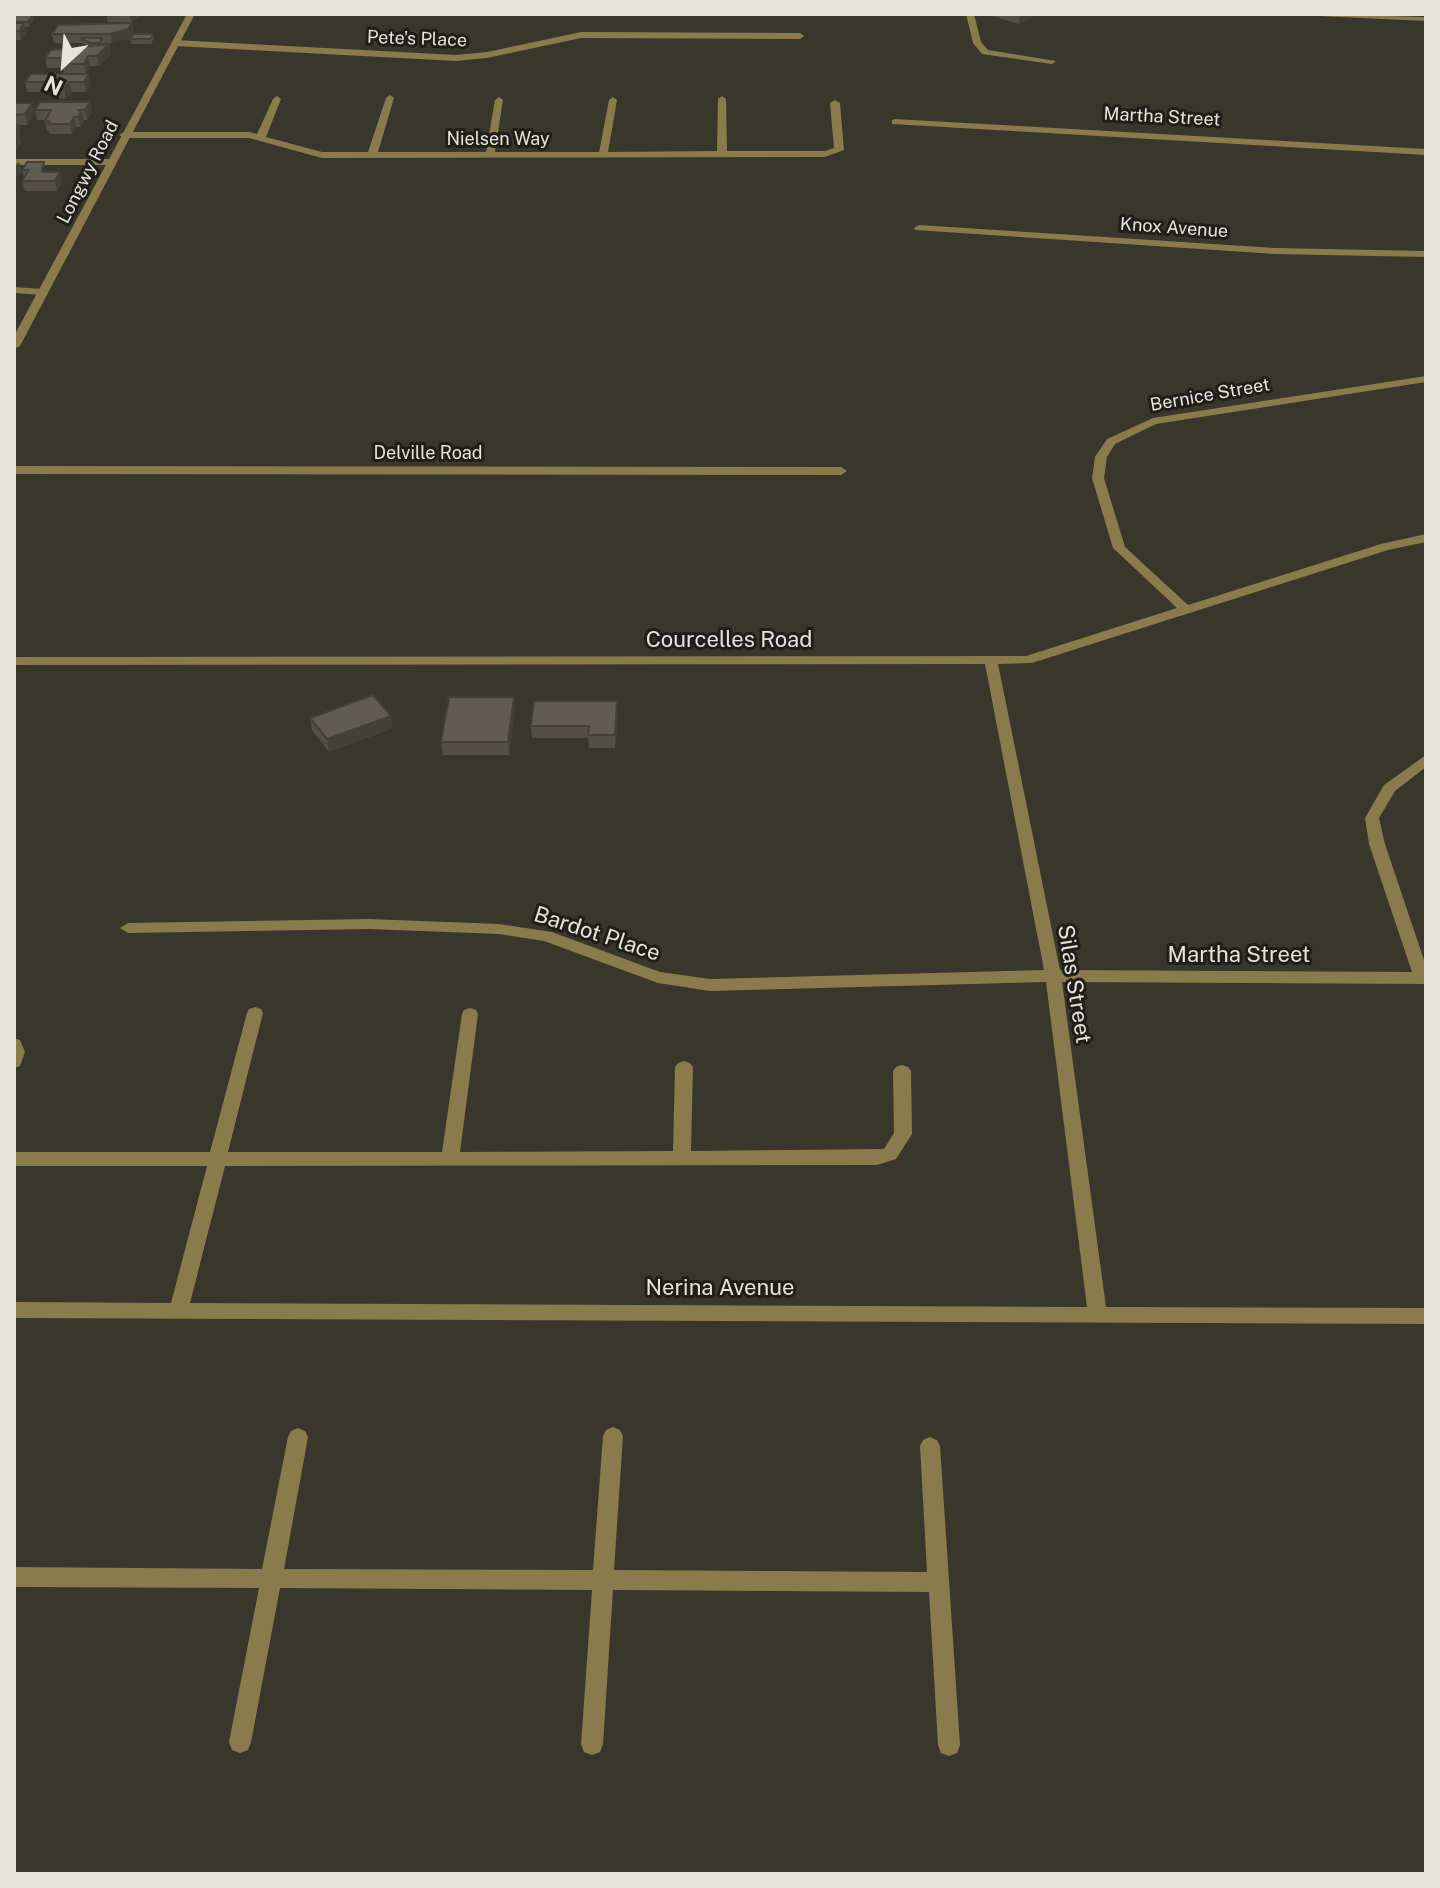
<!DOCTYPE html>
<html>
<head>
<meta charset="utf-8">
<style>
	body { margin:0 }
	#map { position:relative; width:1440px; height:1888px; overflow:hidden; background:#39362c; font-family:"Public Sans",sans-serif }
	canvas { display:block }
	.frame { position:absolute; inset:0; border:16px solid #e5e3dc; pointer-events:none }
	.north { position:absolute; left:24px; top:24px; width:80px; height:80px; -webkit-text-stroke:6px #1f1e19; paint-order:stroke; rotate:206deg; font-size:22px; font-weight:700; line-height:32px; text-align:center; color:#e5e3dc }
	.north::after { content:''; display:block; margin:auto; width:28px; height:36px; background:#e5e3dc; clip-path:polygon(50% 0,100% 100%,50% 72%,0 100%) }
</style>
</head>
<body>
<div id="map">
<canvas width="1440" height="1888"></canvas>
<div class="frame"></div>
<div class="north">N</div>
</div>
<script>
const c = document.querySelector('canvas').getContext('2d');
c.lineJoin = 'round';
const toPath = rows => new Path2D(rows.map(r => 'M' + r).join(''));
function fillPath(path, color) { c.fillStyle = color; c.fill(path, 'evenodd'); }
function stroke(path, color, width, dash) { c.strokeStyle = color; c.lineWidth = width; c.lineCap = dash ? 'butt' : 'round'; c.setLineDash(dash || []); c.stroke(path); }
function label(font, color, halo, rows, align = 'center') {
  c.font = font + ' "Public Sans",sans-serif'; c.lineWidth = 6; c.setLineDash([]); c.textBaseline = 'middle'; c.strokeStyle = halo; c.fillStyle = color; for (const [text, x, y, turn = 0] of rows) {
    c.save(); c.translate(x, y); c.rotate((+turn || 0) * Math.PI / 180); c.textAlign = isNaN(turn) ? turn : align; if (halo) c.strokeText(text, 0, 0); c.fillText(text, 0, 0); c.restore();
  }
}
fillPath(toPath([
	[966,14,974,14,981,42,988,50,1056,61,1052,64,982,54,973,43,966,14],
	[1315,14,1426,17,1426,21,1319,16,1315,14],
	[581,32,800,33,804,36,800,39,581,38,487,58,456,61,175,46,171,43,175,40,456,55,487,52,581,32],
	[390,95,394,98,378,152,486,152,495,100,499,97,503,100,495,152,599,152,609,100,613,97,617,100,608,152,717,151,718,99,722,96,726,99,727,151,825,151,834,148,830,103,835,100,840,103,844,150,825,157,322,158,249,138,124,138,119,135,124,132,249,132,257,134,273,99,277,96,281,99,266,137,322,152,368,152,386,98,390,95],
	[895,119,1426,149,1426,155,892,124,892,120,895,119],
	[14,159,112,159,117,162,112,165,14,165,14,159],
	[919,225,1275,248,1426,251,1426,257,1275,254,915,230,914,228,919,225],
	[14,287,43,289,48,292,43,295,14,293,14,287],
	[1426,376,1426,382,1156,424,1115,444,1107,457,1104,478,1125,547,1188,605,1381,544,1426,534,1426,542,1388,550,1032,663,998,664,1060,970,1412,972,1369,844,1365,818,1384,785,1426,755,1426,767,1395,791,1379,818,1385,844,1426,966,1426,984,1062,982,1106,1307,1426,1308,1426,1324,14,1318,14,1302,171,1303,207,1166,14,1166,14,1152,210,1152,247,1013,249,1009,255,1007,261,1009,263,1013,228,1152,442,1152,462,1014,464,1010,470,1008,476,1010,478,1014,460,1152,673,1151,675,1067,678,1063,684,1061,690,1063,693,1067,691,1151,884,1149,894,1133,893,1071,896,1067,902,1065,908,1067,911,1071,912,1134,896,1159,877,1165,225,1166,190,1303,1087,1307,1046,982,710,991,658,983,544,941,499,934,369,929,128,933,120,928,128,923,369,919,499,924,552,932,660,972,710,979,1044,970,985,664,14,665,14,657,1026,656,1177,608,1113,548,1092,478,1095,457,1107,439,1153,418,1426,376],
	[14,466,841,467,847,471,841,475,14,474,14,466],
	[14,1038,20,1040,25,1052,20,1066,14,1068,14,1038],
	[613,1427,620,1430,623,1436,614,1570,927,1572,920,1446,923,1440,930,1437,937,1440,940,1446,960,1745,957,1753,949,1756,941,1753,938,1745,929,1592,613,1590,603,1744,600,1752,592,1755,584,1752,581,1744,592,1590,280,1588,251,1742,248,1750,240,1753,232,1750,229,1742,259,1588,14,1587,14,1567,262,1569,288,1437,291,1431,298,1428,305,1431,308,1437,284,1569,593,1570,603,1436,606,1430,613,1427]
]), '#8a7b4c');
fillPath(toPath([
	[187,14,195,14,20,346,14,349,14,336,187,14]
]), '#8a7b4c');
fillPath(toPath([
	[14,14,33,15,34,20,29,27,25,27,27,33,21,40,14,40],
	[106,14,141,14,138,18,131,22,108,22],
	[992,14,1033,14,1033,17,1019,24,992,16],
	[132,23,134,32,112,43,103,43,103,45,109,44,111,54,99,66,90,66,86,74,64,73,63,68,47,68,45,58,88,46,82,43,54,43,52,34],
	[153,34,154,38,151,44,131,44,130,39],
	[89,74,91,84,86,92,72,92,66,99,54,98,53,92,27,92,25,82],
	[90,102,92,112,87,120,83,120,81,127,76,127,72,134,50,134,49,131,47,131,45,120,37,120,35,110],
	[14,103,35,113,27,125,19,125,20,133,19,135,21,143,16,150,14,150],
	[22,170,46,172,62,182,57,191,25,191,22,181,24,178],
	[515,710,509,755,443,755,441,742],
	[618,713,615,748,589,748,588,738,532,738,531,726],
	[310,718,393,728,329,752,312,730]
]), '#534f46');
fillPath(toPath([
	[129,14,141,14,138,18,131,22],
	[1020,14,1033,14,1033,17,1019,24],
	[33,15,34,20,29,27,28,22],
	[24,23,27,33,21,40,19,31],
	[132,23,134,32,130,39,112,43,110,34],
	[109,44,111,54,99,66,97,56],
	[88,56,90,66,86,74,84,64],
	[89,74,91,84,86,92,84,82],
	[69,82,72,92,66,99,64,89],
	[90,102,92,112,87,120,85,110],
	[32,103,35,113,27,125,25,114],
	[81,112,84,122,81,127,78,117],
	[74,117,76,127,72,134,70,124],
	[18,122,20,133,19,135,21,143,16,150,14,142,14,129],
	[19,162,22,172,14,180,14,167],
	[60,172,62,182,57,191,55,181],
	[514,697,515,710,509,755,508,742],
	[617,701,618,713,615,748,615,735],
	[391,716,393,728,329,752,327,739]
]), '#434039');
const building = toPath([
	[14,15,33,15,28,22,14,22,14,15],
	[14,23,24,23,19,31,14,31,14,23],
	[132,23,128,29,110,34,52,34,58,25,132,23],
	[133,34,153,34,150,39,130,39,133,34],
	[80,38,102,38,100,43,90,43,80,38],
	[109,44,97,56,88,56,84,64,62,64,65,58,45,58,51,50,109,44],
	[31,74,89,74,84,82,69,82,64,89,52,89,56,82,25,82,31,74],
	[40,102,90,102,85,110,78,110,81,112,78,117,74,117,70,124,48,124,50,121,45,121,51,110,35,110,40,102],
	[14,103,32,103,25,114,14,115,14,103],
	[27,162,44,162,42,172,60,172,55,181,22,181,29,170,22,170,27,162],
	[373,695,391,716,327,739,310,718,373,695],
	[449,697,514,697,508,742,441,742,449,697],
	[534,701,617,701,615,735,588,735,589,726,531,726,534,701]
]);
fillPath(building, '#605c51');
stroke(building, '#434039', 2);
label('18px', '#e5e3dc', '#1f1e19', [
	["Pete's Place",417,39,2],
	["Martha Street",1162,117,3],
	["Nielsen Way",498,139],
	["Longwy Road",88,172,-63],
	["Knox Avenue",1174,228,4],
	["Bernice Street",1210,395,-10],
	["Delville Road",428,453]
]);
label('22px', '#e5e3dc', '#1f1e19', [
	["Courcelles Road",729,640],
	["Bardot Place",597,934,18],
	["Martha Street",1239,955],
	["Silas Street",1074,984,81],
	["Nerina Avenue",720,1288]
]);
</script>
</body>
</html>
